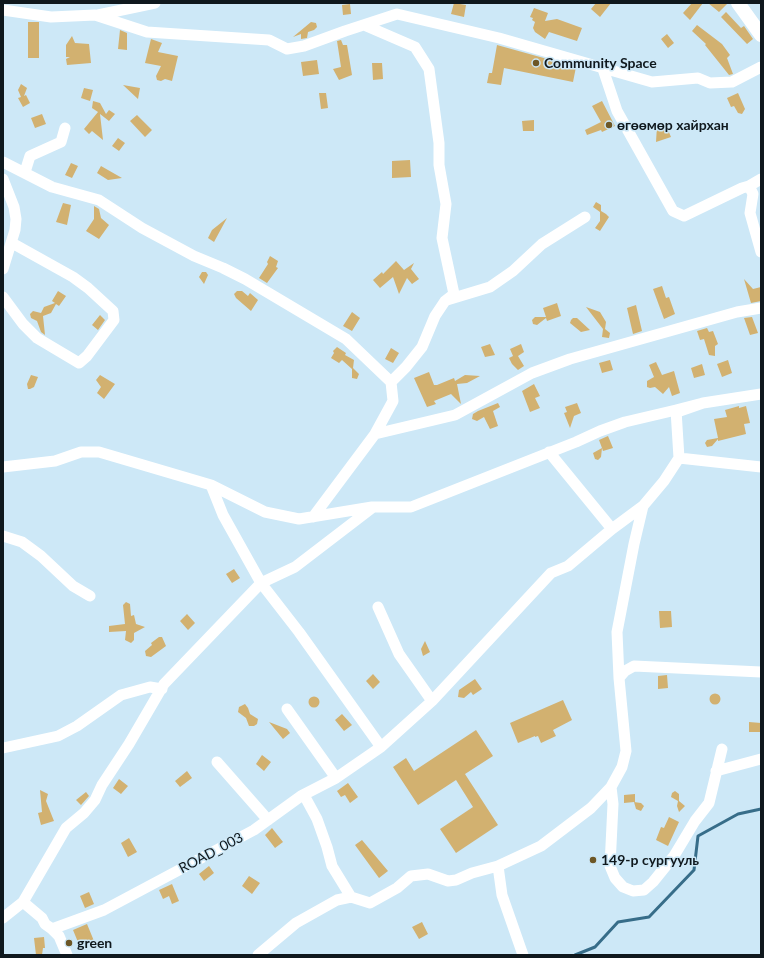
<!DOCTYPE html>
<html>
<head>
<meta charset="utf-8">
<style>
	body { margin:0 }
	#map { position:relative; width:764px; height:958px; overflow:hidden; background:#cde8f7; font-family:Lato,sans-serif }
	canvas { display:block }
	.frame { position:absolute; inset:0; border:4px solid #0f181d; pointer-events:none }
</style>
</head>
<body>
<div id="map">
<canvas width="764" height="958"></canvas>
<div class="frame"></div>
</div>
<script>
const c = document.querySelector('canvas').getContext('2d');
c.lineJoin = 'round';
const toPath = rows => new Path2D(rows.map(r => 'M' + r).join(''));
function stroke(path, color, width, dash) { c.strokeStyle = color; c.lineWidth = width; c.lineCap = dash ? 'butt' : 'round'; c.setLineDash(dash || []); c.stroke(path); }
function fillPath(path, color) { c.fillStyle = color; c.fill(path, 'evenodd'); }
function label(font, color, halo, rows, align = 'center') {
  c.font = font + ' Lato,sans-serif'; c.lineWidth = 3; c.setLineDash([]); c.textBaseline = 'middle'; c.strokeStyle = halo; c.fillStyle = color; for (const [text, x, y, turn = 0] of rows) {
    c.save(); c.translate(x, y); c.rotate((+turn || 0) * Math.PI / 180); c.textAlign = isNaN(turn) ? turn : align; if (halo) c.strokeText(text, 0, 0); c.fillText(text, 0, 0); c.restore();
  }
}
stroke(toPath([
	[575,955,595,947,618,922,649,917,694,870,698,836,738,814,761,809]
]), '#376d89', 3);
fillPath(toPath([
	[454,3,466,5,464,17,451,14],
	[596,3,611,3,600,17,591,9],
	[692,3,703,3,690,20,683,13],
	[708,3,728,3,719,12],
	[350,4,351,14,343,15,342,5],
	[534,8,548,13,545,21,557,19,582,28,577,41,549,32,545,39,535,32,533,28,535,22,532,20,533,18,530,17],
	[726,12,741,28,744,26,753,39,747,44,721,17],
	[28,22,39,22,39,58,28,58],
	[311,22,316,23,317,27,314,30,308,32,307,38,301,39,301,34,293,37],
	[697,25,722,44,730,55,727,58,733,74,729,75,705,45,706,44,692,31],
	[120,30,127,33,127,50,118,49],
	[667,34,674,43,668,48,661,39],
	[72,36,75,43,89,44,91,63,67,65,66,59,70,57,66,57,66,45],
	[151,39,162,43,158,52,178,56,172,81,165,79,161,81,157,80,156,76,161,66,145,63],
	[341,40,343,45,347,45,352,75,339,80,333,69,341,67,337,41],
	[497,45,576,67,573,82,504,68,501,85,487,83,489,73,492,73],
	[317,60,319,74,303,76,301,62],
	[372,63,382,63,383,79,373,80],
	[21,84,27,88,24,96,26,95,30,103,23,107,18,98,21,97,18,90],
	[123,85,140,88,138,99],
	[84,88,93,90,90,101,81,98],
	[319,93,326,93,328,108,321,109],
	[738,93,745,109,742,114,738,113,734,106,731,107,727,98],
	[93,101,100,103,106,114,109,110,115,114,109,121,100,114,103,140,92,131,89,134,84,129,98,112,92,108],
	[602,101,615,126,602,132,601,130,587,135,585,130,601,122,592,106],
	[42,114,46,124,35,128,31,118],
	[137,115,152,130,145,137,130,121],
	[534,120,534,131,523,131,522,121],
	[665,123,671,137,656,142,657,126],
	[118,138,125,143,119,151,112,146],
	[410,160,411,177,392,178,392,161],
	[71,163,78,166,72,178,65,175],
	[101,166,122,178,108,180,97,173],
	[596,202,601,205,601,211,606,214,609,217,600,231,595,228,600,221,600,212,593,207],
	[63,203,71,205,67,225,56,222],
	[94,206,99,209,101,218,109,225,99,239,86,231,94,219],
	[227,218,214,242,208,238,212,230],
	[270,256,278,261,276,267,278,268,267,283,259,278,268,264,267,262],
	[396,261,404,270,414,263,411,269,419,279,412,284,407,278,399,294,393,277,380,288,373,280,382,272,383,274],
	[202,272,206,272,208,275,204,284,199,277],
	[744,279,753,289,761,287,761,301,751,303],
	[662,286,666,298,669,297,675,314,664,319,653,289],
	[58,291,66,296,59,306,56,304,51,313,43,316,45,335,41,332,37,321,31,318,30,314,33,311,41,313,44,307,55,303,52,301],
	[237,291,242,291,248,296,250,293,258,300,251,311,236,298,234,294],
	[557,303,561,316,547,321,546,318,537,325,533,324,532,320,535,317,546,317,543,308],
	[636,305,642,331,633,334,627,308],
	[586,307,600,312,606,322,605,329,610,333,609,338,602,337,603,329],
	[352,312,360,318,352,331,343,326],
	[100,315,105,320,98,330,92,325],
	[752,317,758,333,750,335,744,318],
	[573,318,577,318,590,330,581,332,570,323,571,320],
	[707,328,709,332,713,331,718,344,715,346,715,356,709,355,704,339,700,340,697,331],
	[490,344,495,355,485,357,481,347],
	[521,344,524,352,518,356,524,366,518,370,512,364,509,358,513,356,510,349],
	[337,347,346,353,345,355,354,360,353,368,359,374,357,379,352,378,352,369,342,360,339,363,331,358,334,353,333,351],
	[391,348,399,353,393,363,385,359],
	[610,360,613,370,602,373,599,363],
	[728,360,732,373,722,377,717,364],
	[656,362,662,375,674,371,680,393,672,396,669,387,663,394,655,387,650,388,647,387,647,381,654,377,649,365],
	[702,364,705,375,694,378,691,368],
	[429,372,434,385,437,385,454,378,455,381,465,375,480,376,467,383,457,384,461,404,451,394,434,401,436,404,427,407,414,378],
	[31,375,38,377,34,387,30,389,28,389,27,384],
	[100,375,115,384,104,399,97,393,101,387,96,380],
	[534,384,540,396,535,398,540,408,530,412,522,391],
	[498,403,500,407,493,411,498,426,490,429,484,417,477,421,472,419,473,414,478,411],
	[577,403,581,413,574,416,570,428,564,413,567,412,565,407],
	[739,406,739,408,746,406,750,423,744,424,746,434,718,441,718,439,712,446,707,447,705,443,707,440,718,438,714,419,727,417,725,410],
	[608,436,613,448,603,451,602,448,601,457,598,460,595,459,593,453,602,448,599,440],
	[234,569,240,578,232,583,226,574],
	[126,602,130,604,131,616,134,615,136,624,145,627,134,633,134,640,131,643,125,640,126,631,109,632,109,626,125,624,123,605],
	[659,611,671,611,672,627,660,628],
	[187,614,195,623,188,630,180,621],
	[159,637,162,637,166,646,151,657,146,656,145,651,152,645,151,643],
	[425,641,430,652,423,656,421,649],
	[373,674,380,682,373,689,366,681],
	[667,675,668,688,658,689,658,676],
	[475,679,482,689,473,695,471,692,464,698,458,697,459,690],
	'709.5 699a5.5 5.5 0 1 1 11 0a5.5 5.5 0 1 1-11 0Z',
	'308.5 702a5.5 5.5 0 1 1 11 0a5.5 5.5 0 1 1-11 0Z',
	[563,700,572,720,553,730,556,736,541,743,538,736,535,737,535,736,518,743,510,723],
	[245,704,248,708,250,714,258,719,257,724,254,726,249,726,246,718,238,712,239,707],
	[342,714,352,725,344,731,335,720],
	[269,722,287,729,290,733,283,739],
	[749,722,761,723,761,732,749,732],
	[476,730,493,756,465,774,498,825,456,853,440,829,473,807,456,780,418,805,393,767,406,758,414,771],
	[262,755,271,762,264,771,256,764],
	[187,771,192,778,180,787,175,781],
	[119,779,128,786,121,794,113,788],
	[348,783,358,797,350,803,345,795,341,797,337,791],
	[40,790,48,794,46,801,54,821,41,825,38,813,42,812],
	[675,791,679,794,679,801,685,806,679,812,677,806,678,801,671,797,672,793],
	[86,792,89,796,81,805,76,800],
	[635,794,635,802,634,802,641,803,644,806,641,811,636,809,634,802,624,803,624,795],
	[669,817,679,822,668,846,656,840,661,827,664,828],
	[272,828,283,842,275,848,265,835],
	[129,838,137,852,128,857,121,843],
	[362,840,388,871,379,878,355,845],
	[209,866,214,873,204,881,199,874],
	[249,876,260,883,252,894,242,886],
	[172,884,179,901,172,904,169,896,163,899,159,890],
	[89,892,94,904,85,908,80,896],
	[422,922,428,934,419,939,412,927],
	[87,924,94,941,80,947,73,930],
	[44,937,45,948,43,948,42,955,36,955,34,938]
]), '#d2b170');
stroke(toPath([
	[3,10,51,17,95,15,147,32,269,40,287,49,304,46,345,31,397,14,499,38,652,82,698,78,710,83,732,82,761,67],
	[98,15,155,3],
	[364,25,415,47,429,69,439,143,439,165,446,204,442,238,454,294,445,301,435,316,422,347,406,367,391,382,393,401,375,434],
	[603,69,617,111,673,211,684,216,742,188,749,186,753,194,750,213,761,252],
	[3,162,52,187,99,200,142,228,194,256,223,268,245,279,346,339,391,382],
	[25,172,30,156,61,142,65,128],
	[3,179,14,207,16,219,15,230,3,269],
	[749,186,761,179],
	[3,297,23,324,37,338,79,363,87,356,114,320,113,311,88,288,73,277,12,243],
	[447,300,490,287,513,271,542,244,585,217],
	[549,452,612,529],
	[679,458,761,467],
	[3,467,55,461,81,452,99,452,211,485],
	[313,517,375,434,455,415,532,373,570,359,737,312,761,308],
	[3,536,22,542,41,556,73,586,90,596],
	[378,607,399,654,432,701],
	[619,678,617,632,634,544,643,506],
	[287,709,336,778],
	[381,747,299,632,261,583,223,515,211,485,265,512,299,519,372,507,411,507,576,442,600,431,625,422,676,410,680,411,703,403,761,394],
	[3,748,58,736,77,726,121,695,150,687,162,689],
	[217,762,268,820],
	[716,771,761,759],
	[611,787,613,804,610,866,615,878,623,887,633,891,644,890,653,882,674,856,695,821,709,803,722,749],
	[304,795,317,819,327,847,332,866,351,897],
	[498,866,502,895,523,955],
	[23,902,42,918,45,924,52,929,104,910,254,830,301,796,336,778,381,747,432,701,551,573,568,566,612,529,643,506,664,481,679,458,676,410,703,403],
	[3,918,23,902,66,828,84,813,95,800,102,785,129,744,164,684,261,583,295,567,372,508],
	[52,929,59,936,67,955],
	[258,955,296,923,337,900,351,897,370,903,397,888,411,876,428,874,448,881,456,880,472,873,498,866,541,846,591,808,611,787,622,767,626,751,619,678,625,671,634,666,761,672]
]), '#fff', 11);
stroke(toPath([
	[738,3,761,35]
]), '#fff', 14);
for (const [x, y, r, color] of [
	[536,63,4,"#6d5726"],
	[609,125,4,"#6d5726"],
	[593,860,4,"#6d5726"],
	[69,943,4,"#6d5726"]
]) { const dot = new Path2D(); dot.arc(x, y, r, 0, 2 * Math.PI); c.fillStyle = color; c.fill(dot); stroke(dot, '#cde8f7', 1.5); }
label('bold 14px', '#0f181d', '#cde8f7', [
	["Community Space",544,63],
	["өгөөмөр хайрхан",617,125],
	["149-р сургууль",601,860],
	["green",77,943]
], 'left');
label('14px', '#0f181d', '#cde8f7', [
	["ROAD_003",211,853,-28]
]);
</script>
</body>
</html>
